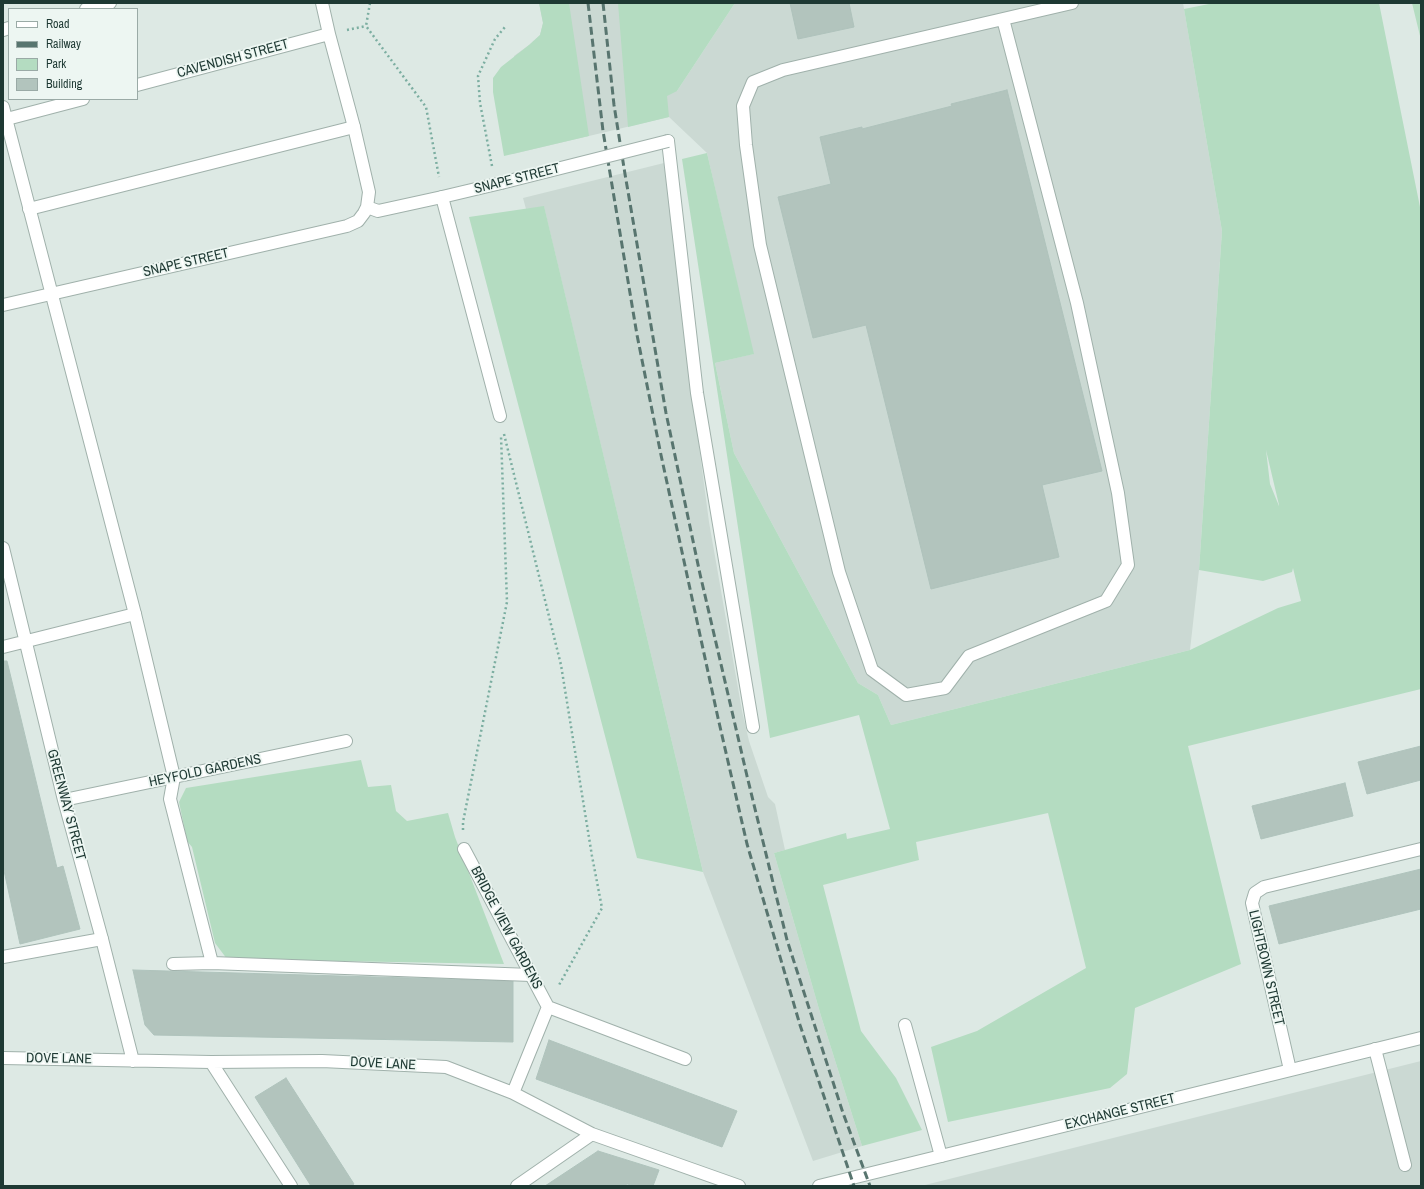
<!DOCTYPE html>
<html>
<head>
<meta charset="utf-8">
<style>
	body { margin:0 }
	#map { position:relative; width:1424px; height:1189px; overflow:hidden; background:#dde9e4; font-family:"Archivo Narrow",sans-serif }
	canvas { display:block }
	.frame { position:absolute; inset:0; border:4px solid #1e3933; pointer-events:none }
	.legend { position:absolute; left:8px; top:8px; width:130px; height:92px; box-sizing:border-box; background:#edf6f2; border:1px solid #9aaaa6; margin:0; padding:5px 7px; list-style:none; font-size:12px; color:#1e3933 }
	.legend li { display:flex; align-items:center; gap:8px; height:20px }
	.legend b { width:20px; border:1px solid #9aaaa6 }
</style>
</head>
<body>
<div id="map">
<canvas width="1424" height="1189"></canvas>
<div class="frame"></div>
<ul class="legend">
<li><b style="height:5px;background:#fff"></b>Road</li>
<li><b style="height:5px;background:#58756f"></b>Railway</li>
<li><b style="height:11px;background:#b4dcc1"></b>Park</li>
<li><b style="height:11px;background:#b2c4bd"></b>Building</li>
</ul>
</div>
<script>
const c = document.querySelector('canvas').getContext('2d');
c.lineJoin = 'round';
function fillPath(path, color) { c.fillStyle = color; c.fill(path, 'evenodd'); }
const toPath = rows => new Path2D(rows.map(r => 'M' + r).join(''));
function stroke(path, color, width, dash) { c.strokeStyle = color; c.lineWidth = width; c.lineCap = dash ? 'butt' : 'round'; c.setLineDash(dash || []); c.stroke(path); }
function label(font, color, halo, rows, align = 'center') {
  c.font = font + ' "Archivo Narrow",sans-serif'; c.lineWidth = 3.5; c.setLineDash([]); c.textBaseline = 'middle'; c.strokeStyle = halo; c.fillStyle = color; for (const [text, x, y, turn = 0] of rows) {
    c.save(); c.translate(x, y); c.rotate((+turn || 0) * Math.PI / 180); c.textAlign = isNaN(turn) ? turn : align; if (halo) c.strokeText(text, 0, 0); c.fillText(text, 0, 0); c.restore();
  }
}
fillPath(toPath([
	[539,3,658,3,677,91,735,3,1183,3,1222,231,1199,570,1190,650,891,725,878,695,858,683,734,453,715,363,753,354,707,153,669,117,513,154,514,56,529,45,540,35,543,23],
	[664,163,671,212,691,385,709,522,742,711,749,741,768,797,775,804,785,850,774,853,821,1016,862,1146,813,1161,703,872,544,207,526,209,523,198],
	[1421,1061,1421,1186,921,1186]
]), '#cbd9d3');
fillPath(toPath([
	[539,3,569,3,589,136,504,156,493,92,493,78,501,67,529,45,540,35,543,23],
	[618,3,735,3,677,91,667,96,669,117,628,127],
	[1214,3,1379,3,1420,207,1421,206,1421,689,1188,746,1241,964,1135,1008,1127,1074,1110,1088,948,1122,931,1047,977,1031,1086,968,1048,813,916,842,919,860,823,885,861,1031,896,1078,922,1130,862,1146,821,1016,774,853,846,833,847,839,890,829,859,715,770,738,682,159,707,153,754,354,715,363,734,453,858,683,878,695,891,725,1190,650,1278,608,1301,601,1293,568,1292,572,1263,581,1199,570,1222,231,1184,9],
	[1266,450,1279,505,1279,506,1270,484],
	[1412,3,1421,3,1421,40],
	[544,206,703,872,637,858,469,217],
	[361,760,368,787,391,785,396,811,407,821,448,813,455,837,504,964,227,959,215,943,192,847,187,841,179,802,186,788]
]), '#b4dcc1');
const building = toPath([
	[790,3,849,3,854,27,798,39,790,3],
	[1007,90,1102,471,1042,485,1059,557,931,589,866,325,813,338,778,197,831,184,820,137,862,127,862,129,952,106,951,104,1007,90],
	[3,661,7,661,57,868,63,866,80,929,20,944,3,866,3,661],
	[1421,746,1421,780,1367,794,1358,762,1421,746],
	[1345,783,1353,816,1261,839,1252,806,1345,783],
	[1421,869,1421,909,1279,944,1269,906,1421,869],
	[133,970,513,981,513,1042,154,1035,145,1025,133,970],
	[549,1040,737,1111,722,1147,536,1079,549,1040],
	[286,1078,354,1184,351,1186,311,1186,255,1097,286,1078],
	[598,1151,659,1170,653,1186,635,1186,627,1184,624,1186,545,1186,598,1151]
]);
fillPath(building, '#b2c4bd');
stroke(building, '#afc3bc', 1);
const service = toPath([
	[86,9,110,3],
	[1003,19,1077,303,1118,493,1128,565,1106,601,969,656,945,688,906,695,872,670,839,572,760,245,746,145,743,106,753,82,783,70,1003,19,1072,3],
	[3,30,9,28],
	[3,107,135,614,174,777,170,799,212,963],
	[668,141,697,393,753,727],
	[442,197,500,416],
	[29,209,354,127],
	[3,957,102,939],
	[173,964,212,963,531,975],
	[905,1025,941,1156],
	[1375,1049,1405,1165]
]);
const minor = toPath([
	[137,85,329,34],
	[3,120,83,99],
	[367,207,378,211,442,197,501,183],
	[3,305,347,226,358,221,364,213,367,207,369,192,354,127,329,34,322,3],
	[3,548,64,800,102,939,133,1061],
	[3,647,135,614],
	[64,800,346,741],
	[464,849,548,1007,513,1093],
	[548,1007,685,1059],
	[3,1058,211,1062,322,1061,446,1067,513,1093,592,1134,739,1186],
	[211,1062,291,1186],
	[1290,1070,1252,903,1255,893,1264,887,1421,849],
	[517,1186,592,1134],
	[819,1186,1421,1038]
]);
stroke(service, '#a0b1ab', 14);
stroke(minor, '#a0b1ab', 14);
stroke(toPath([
	[370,3,366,26,426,107,439,177],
	[347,30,366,26],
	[492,166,480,103,478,76,495,39,505,27],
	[504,434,561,665,592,856,602,908,559,985],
	[463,830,463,822,507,602,501,436]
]), '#7caea1', 2.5, [2, 3]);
stroke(service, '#fff', 12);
stroke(minor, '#fff', 12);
stroke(toPath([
	[588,3,603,131,637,335,661,455,718,718,747,844,800,1025,854,1186],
	[603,3,614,105,625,174,666,413,700,574,747,776,787,940,843,1113,870,1186]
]), '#58756f', 3, [8, 4]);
const minorBridge = toPath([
	[501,183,668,141]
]);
stroke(minorBridge, '#a0b1ab', 14, []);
stroke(minorBridge, '#fff', 12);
label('14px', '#1e3933', '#edf6f2', [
	["CAVENDISH STREET",233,59,-15],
	["SNAPE STREET",517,179,-14],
	["SNAPE STREET",186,263,-13],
	["HEYFOLD GARDENS",205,771,-12],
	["GREENWAY STREET",66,805,75],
	["BRIDGE VIEW GARDENS",506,928,62],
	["LIGHTBOWN STREET",1266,968,77],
	["DOVE LANE",59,1059,1],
	["DOVE LANE",383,1064,3],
	["EXCHANGE STREET",1120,1112,-14]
]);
</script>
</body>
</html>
